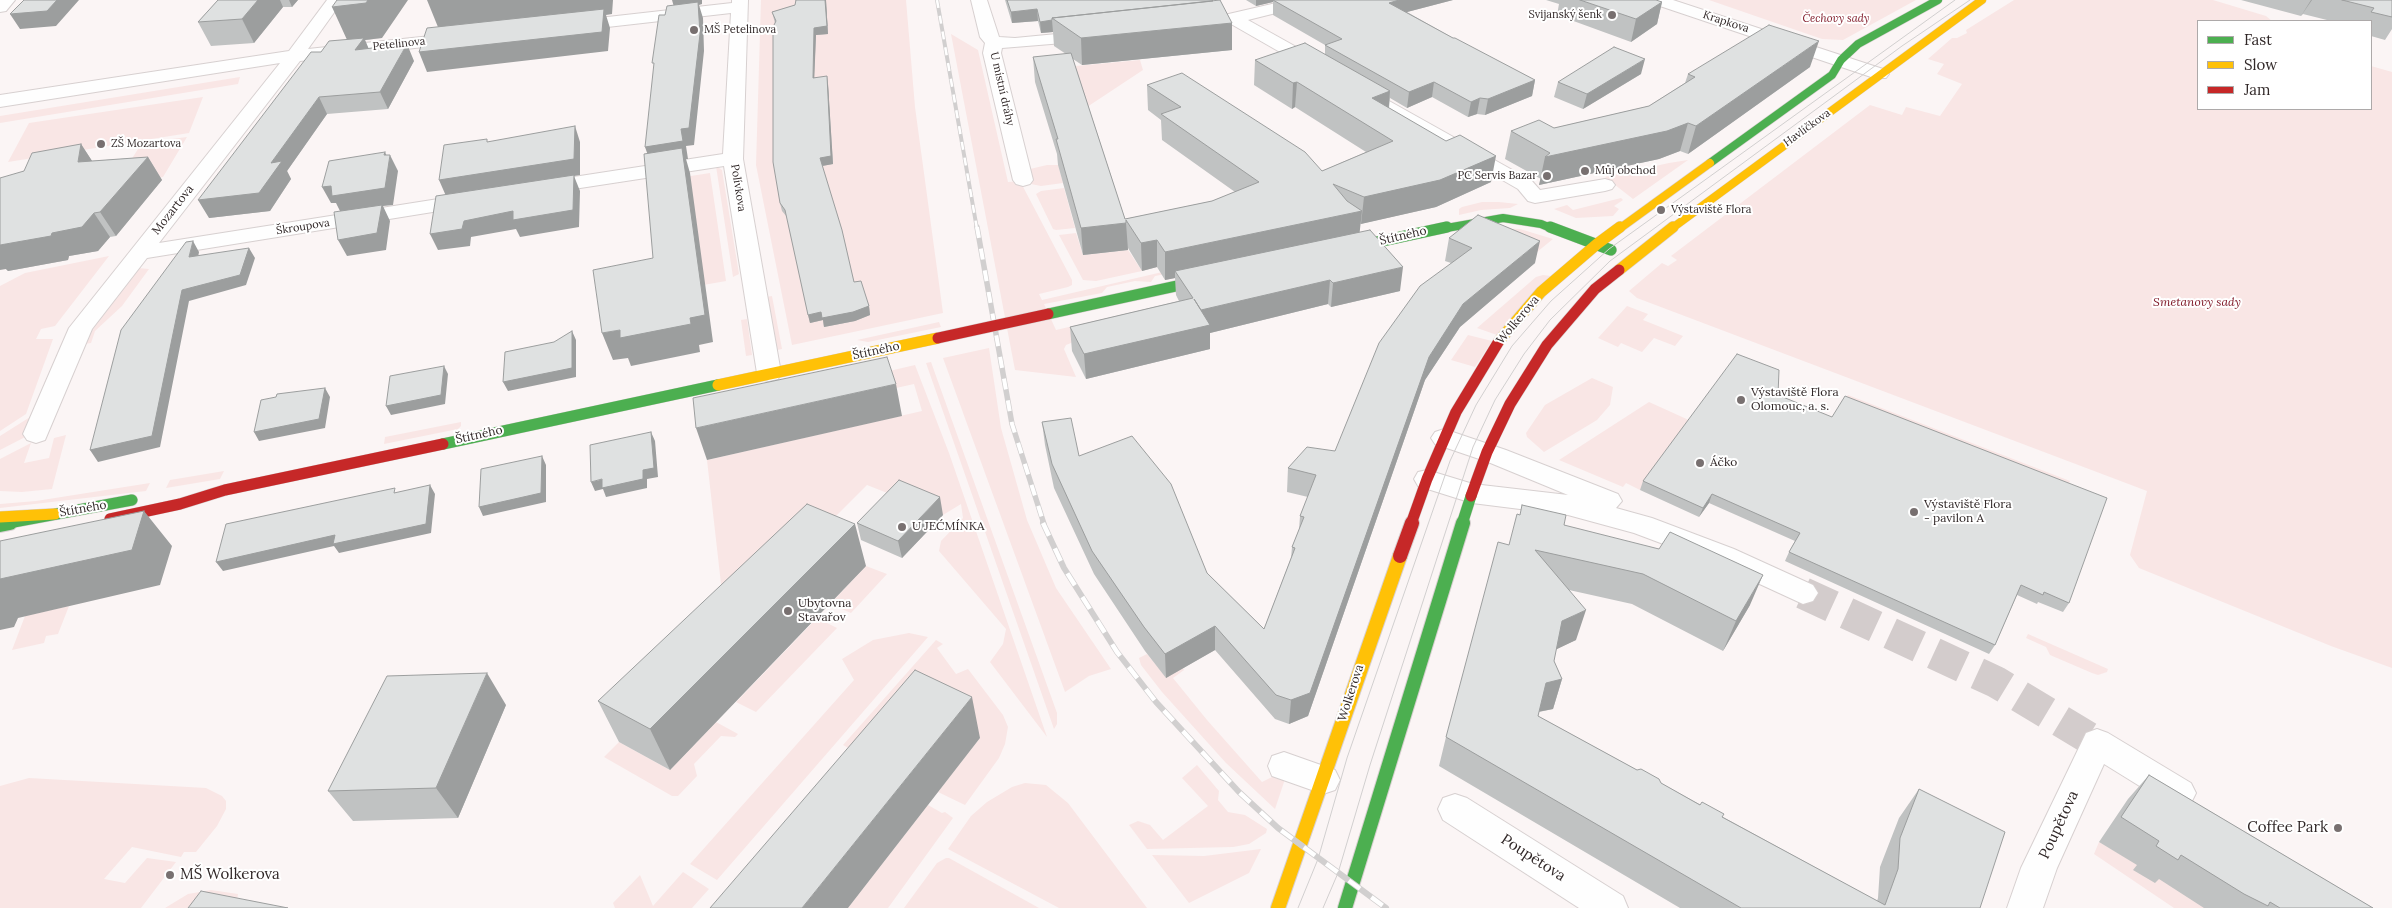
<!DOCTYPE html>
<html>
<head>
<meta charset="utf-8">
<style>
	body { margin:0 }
	#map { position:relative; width:2392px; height:908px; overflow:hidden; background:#fbf5f5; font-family:Lora,serif }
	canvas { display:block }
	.legend { position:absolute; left:2197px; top:20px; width:175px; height:90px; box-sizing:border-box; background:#fff; border:1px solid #ada9a9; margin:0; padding:6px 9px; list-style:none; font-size:15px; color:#312828 }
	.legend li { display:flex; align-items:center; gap:10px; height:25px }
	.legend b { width:25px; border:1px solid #ada9a9 }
</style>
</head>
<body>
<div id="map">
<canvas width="2392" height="908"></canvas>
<ul class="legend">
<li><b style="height:6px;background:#4caf50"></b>Fast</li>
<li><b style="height:6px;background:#ffc107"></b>Slow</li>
<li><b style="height:6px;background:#c62828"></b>Jam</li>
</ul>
</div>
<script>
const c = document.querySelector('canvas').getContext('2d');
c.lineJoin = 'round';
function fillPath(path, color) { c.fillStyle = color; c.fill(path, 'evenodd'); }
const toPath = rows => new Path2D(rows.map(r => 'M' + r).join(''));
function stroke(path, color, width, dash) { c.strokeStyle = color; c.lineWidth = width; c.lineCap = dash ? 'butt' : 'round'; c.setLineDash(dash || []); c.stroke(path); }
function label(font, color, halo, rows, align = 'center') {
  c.font = font + ' Lora,serif'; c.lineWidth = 4; c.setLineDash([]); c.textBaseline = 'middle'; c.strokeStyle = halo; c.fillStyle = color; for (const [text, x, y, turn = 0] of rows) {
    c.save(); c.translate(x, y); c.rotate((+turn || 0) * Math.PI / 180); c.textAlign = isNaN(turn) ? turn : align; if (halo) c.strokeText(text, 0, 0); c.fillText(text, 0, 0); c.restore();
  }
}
fillPath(toPath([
	[761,0,906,0,915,107,943,313,792,345,756,165],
	[1709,0,1916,0,1843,40,1822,39],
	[2014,0,2213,0,2266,16,2272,21,2198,21,2198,109,2371,109,2371,66,2392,72,2392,668,2331,646,2139,568,2130,555,2147,491,1637,298,1629,291,1662,263,1668,266,1677,260,1671,256,1870,105,1902,115,1906,107,1940,116,1962,84,1937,74,1944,64,1928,59,1952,38,1957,38,1967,33,1966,30],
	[951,34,978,50,1008,182,1020,181,1072,280,1072,285,1068,287,1039,294,1042,300,1171,270,1181,271,1155,276,1151,282,1135,281,1107,287,1102,293,1044,304,1056,330,1158,306,1159,308,1066,345,1064,349,1076,377,1015,370],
	[1140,60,1143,70,1084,109,1065,67],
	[240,77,238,84,0,123,0,116],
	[203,97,189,133,8,162,29,123],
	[187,137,163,177,116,183,142,143],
	[1688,160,1633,199,1605,177,1669,163],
	[1047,165,1058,165,1063,183,1041,186,1031,184,1028,178,1030,169],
	[716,166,722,170,739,274,733,277],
	[710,173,726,281,664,292,652,182],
	[1064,188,1075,228,1056,230,1053,229,1036,194,1041,191],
	[1621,198,1623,200,1614,206,1619,209,1613,216,1576,218,1554,209,1567,205,1573,210],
	[1482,202,1499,202,1518,204,1510,208,1481,210,1459,215,1459,209,1462,207],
	[1492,228,1520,229,1553,239,1537,252],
	[1076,233,1083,255,1128,250,1142,271,1096,281,1083,280,1059,235],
	[109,256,55,326,41,329,36,339,53,339,26,414,0,431,0,286,25,273],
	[138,268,149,269,122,306,95,331,91,343,84,344,90,330],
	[1543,275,1551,276,1497,335,1477,328,1536,277],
	[772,296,782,349,777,350,766,297],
	[1627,306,1648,314,1643,320,1683,336,1675,346,1654,338,1642,352,1621,343,1618,347,1598,338],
	[747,319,752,355,746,356,741,320],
	[939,322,941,327,868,342,857,340],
	[1468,335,1492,341,1475,367,1451,360],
	[989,348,1001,428,1027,520,1056,588,1111,669,1089,676,1065,692,943,358],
	[931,362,1057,713,1057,724,1054,729,926,363],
	[915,365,949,453,1047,737,990,662,1003,644,1006,629,939,551,941,541,963,518,961,504,943,515,867,485,808,544,727,637,707,460,922,411,914,384,887,390,885,372],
	[1592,378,1613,387,1610,405,1597,420,1544,452,1527,437,1526,433,1545,405],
	[1848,395,2070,481,2065,493,1841,405],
	[1649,402,1691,421,1640,490,1626,483,1623,487,1559,460],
	[38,412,31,434,0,450,0,436],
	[461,422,461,426,458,429,384,444,385,437],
	[66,435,52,489,22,492,0,491,0,459,31,443,24,463,49,458,54,438],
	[224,471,220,479,166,488,170,480],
	[150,483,146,491,0,508,0,504,36,501],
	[866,566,887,574,851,613,830,604],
	[69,606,58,634,46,636,44,643,12,650,25,616],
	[817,618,837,628,756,712,736,702],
	[909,633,928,637,717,880,690,864,854,680,842,659,873,640],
	[2028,634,2108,669,2107,672,2098,675,2092,673,2050,655,2046,647,2026,638],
	[936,640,943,644,937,648,956,674,968,669,1003,715,1008,727,1005,744,999,758,965,805,938,792,980,738,880,766,843,745],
	[1147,654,1166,677,1183,668,1184,670,1173,678,1207,720,1262,782,1278,774,1285,779,1275,809,1226,763,1162,692,1141,665,1139,658],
	[716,722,738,734,735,737,721,736,694,764,697,776,678,796,672,796,604,757,619,742,670,770],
	[1197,765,1219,791,1218,800,1228,812,1245,815,1267,829,1266,833,1249,844,1233,847,1147,849,1129,825,1138,821,1150,825,1163,840,1208,806,1182,778],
	[29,778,206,788,222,796,226,801,226,809,217,826,196,852,184,852,181,857,132,847,104,879,125,883,147,858,176,862,141,908,0,908,0,786],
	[1025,783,1046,785,1068,803,1147,908,1059,908,948,849,971,816,987,802,1012,787],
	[928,805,942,813,945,812,953,818,888,908,848,908],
	[2099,842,2214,908,2174,908,2094,854],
	[1261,849,1249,873,1189,903,1152,855,1204,856],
	[946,858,949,858,1039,908,904,908,937,863],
	[683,872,709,889,692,908,615,908,613,903,640,875,653,906],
	[211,890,238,894,236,908,165,908,188,894]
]), '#f9e6e5');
stroke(toPath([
	[1803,593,1996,682,2097,743]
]), '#d3cccc', 32, [32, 16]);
const street = toPath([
	[0,0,15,0,6,11,0,12,0,0],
	[327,0,343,0,308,49,459,33,465,34,468,38,465,42,459,43,300,61,159,243,470,194,477,196,480,200,477,204,470,206,147,258,92,329,45,440,36,443,27,440,23,434,69,328,280,63,0,107,0,95,289,51,327,0],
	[732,0,748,0,743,159,781,373,778,379,769,381,760,379,757,373,724,166,541,194,534,192,531,188,534,184,541,182,723,154,731,13,572,31,566,30,563,26,566,22,572,21,732,3,732,0],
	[971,0,987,0,999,37,1015,38,1088,31,1094,32,1097,36,1094,40,1088,41,1002,48,1001,53,1033,180,1030,184,1023,186,1016,184,1013,180,983,53,985,43,980,37,971,0],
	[1289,0,1318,0,1316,3,1248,20,1325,63,1328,67,1325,71,1313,71,1231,24,1220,24,1218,20,1220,16,1289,0],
	[1649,0,1673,0,1886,70,1889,74,1886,78,1874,78,1651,3,1649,0],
	[1357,83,1532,181,1540,190,1605,179,1612,181,1615,185,1612,189,1605,191,1535,203,1528,201,1518,189,1351,93,1348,89,1351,85,1357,83],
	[1444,429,1506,450,1618,494,1622,501,1616,508,1652,518,1734,549,1813,585,1818,593,1813,601,1803,604,1714,563,1634,533,1568,515,1472,503,1418,486,1414,479,1418,472,1427,470,1473,484,1568,495,1488,462,1435,444,1431,438,1435,432,1444,429],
	[2097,729,2108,733,2191,783,2196,793,2191,803,2179,808,2167,803,2104,764,2057,868,2043,908,2007,908,2021,868,2086,733,2097,729],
	[1284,752,1335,770,1340,780,1335,790,1323,794,1272,776,1268,766,1272,756,1284,752],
	[1455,794,1467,798,1623,896,1628,908,1579,908,1443,820,1438,809,1443,798,1455,794]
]);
const fastFar2 = toPath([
	[1710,163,1832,75,1841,60,1858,44,1938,0],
	[1441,229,1503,218,1541,224,1553,229]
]);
const fastFar1 = toPath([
	[1550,227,1611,250],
	[1345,249,1447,227],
	[1048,314,1213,278],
	[443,444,718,385],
	[3,524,132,500],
	[1462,524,1471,496]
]);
const fast = toPath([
	[0,525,10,523],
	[1345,908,1463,523]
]);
const slowFar2 = toPath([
	[1619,229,1710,163],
	[1671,229,1982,0]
]);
const slowFar1 = toPath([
	[1619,270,1673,227],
	[1499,341,1541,292,1597,244,1620,227],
	[718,385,938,338],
	[0,517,55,514]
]);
const slow = toPath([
	[1278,908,1400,556]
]);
const jamFar1 = toPath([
	[1471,496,1487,452,1510,404,1547,345,1595,289,1619,270],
	[110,519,180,504,225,490,443,444],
	[1411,524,1427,479,1456,412,1499,341]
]);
const jam = toPath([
	[1400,556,1412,523]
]);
stroke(street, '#d7d0d0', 2);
stroke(fastFar2, '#d7d0d0', 9);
stroke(fastFar1, '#d7d0d0', 12);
stroke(fast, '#d7d0d0', 16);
stroke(slowFar2, '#d7d0d0', 9);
stroke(slowFar1, '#d7d0d0', 12);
stroke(slow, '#d7d0d0', 16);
stroke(jamFar1, '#d7d0d0', 12);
stroke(jam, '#d7d0d0', 16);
fillPath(street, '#fefefe');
stroke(fastFar2, '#4caf50', 8);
stroke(fastFar1, '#4caf50', 11);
stroke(fast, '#4caf50', 14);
stroke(slowFar2, '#ffc107', 8);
stroke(slowFar1, '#ffc107', 11);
stroke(slow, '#ffc107', 14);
stroke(jamFar1, '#c62828', 11);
stroke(jam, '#c62828', 14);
stroke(toPath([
	[1298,908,1318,859,1347,758,1450,461,1476,405,1512,346,1551,301,1609,249,1955,0],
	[1323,908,1338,873,1370,765,1473,447,1495,400,1524,354,1550,320,1610,261,1902,46,1970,0]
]), '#d1cfcf', 1);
const railFar2 = toPath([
	[937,0,977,229]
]);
const railFar1 = toPath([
	[977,227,1012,424,1044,524]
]);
const rail = toPath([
	[1043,523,1064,568,1117,652,1156,702,1239,792,1278,828,1386,908]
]);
stroke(railFar2, '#d1cfcf', 4);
stroke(railFar1, '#d1cfcf', 5.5);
stroke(rail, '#d1cfcf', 6);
stroke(railFar2, '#fff', 2.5, [8]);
stroke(railFar1, '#fff', 4, [11]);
stroke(rail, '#fff', 4.5, [14]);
const jamBridge = toPath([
	[938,338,1048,314]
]);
stroke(jamBridge, '#d7d0d0', 12, []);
stroke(jamBridge, '#c62828', 11);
fillPath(toPath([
	[218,0,298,0,292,7,283,7,254,43,211,46,198,22],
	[796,0,826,0,828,34,816,35,814,77,828,84,833,164,822,166,854,282,869,306,870,315,855,321,824,327,823,320,810,323,787,217,782,211,780,203,775,23,772,12,795,5],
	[1005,0,1212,0,1232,23,1232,50,1082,65,1073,59,1125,219,1212,201,1235,192,1162,140,1161,120,1148,110,1147,85,1322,171,1366,152,1295,107,1292,109,1254,85,1255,60,1325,54,1325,45,1273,15,1273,2,1256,6,1246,0,1453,0,1407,12,1453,38,1535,80,1532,96,1485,115,1477,114,1468,117,1432,97,1407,108,1390,98,1389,108,1491,182,1436,207,1360,224,1359,232,1400,291,1331,307,1328,304,1210,333,1210,349,1086,379,1072,351,1070,327,1179,301,1176,295,1175,278,1165,280,1157,267,1142,271,1128,248,1128,250,1083,255,1058,165,1057,154,1035,82,1033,57,1066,54,1054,46,1053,32,1041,33,1038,21,1012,23],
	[1546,0,1656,0,1662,2,1657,24,1631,42,1557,15,1559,4],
	[2241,0,2392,0,2392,29,2385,40,2371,36,2371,21,2331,21,2303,14,2301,16],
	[382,38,365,40,368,48,414,61,388,109,327,114,287,171,291,179,270,211,209,218,329,41],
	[1810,67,1688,154,1680,151,1659,159,1539,185,1541,179,1505,159,1511,131,1554,128,1649,106,1685,83,1688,74],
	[1641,74,1583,109,1554,97,1558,82],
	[81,144,92,161,148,157,162,180,116,236,110,237,98,251,69,256,68,260,8,271,6,269,24,171],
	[1449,238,1535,263,1460,327,1425,380,1308,716,1289,724,1275,719,1215,650,1166,678,1145,651,1094,574,1054,488,1045,445,1042,422,1207,573,1264,629,1291,558,1292,547,1299,530,1300,516,1308,497,1287,492,1288,468,1335,451,1451,263,1445,261],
	[1778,395,2069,603,2063,612,2038,602,2037,604,2017,595,1995,645,1989,654,1785,561,1789,552,1795,541,1709,503,1699,517,1640,490,1643,481],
	[943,515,902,558,861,540,857,523],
	[1564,525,1750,605,1723,651,1632,604,1569,590,1576,640,1556,649,1554,661,1562,679,1553,709,1539,712,1538,716,1877,901,1878,898,1880,867,1899,818,1919,789,1980,908,1680,908,1439,766,1446,737,1509,545],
	[866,566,670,770,619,742,598,701],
	[506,705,458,818,353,821,328,791],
	[2149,775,2373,908,2204,908,2159,879,2155,883,2133,870,2137,865,2099,842,2128,799]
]), '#c0c2c2');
fillPath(toPath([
	[57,0,79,0,56,26,20,29,10,14],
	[258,0,280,0,283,7,254,43,242,19],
	[289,0,298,0,292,7],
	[368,0,408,0,382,38,365,40,371,54,355,50,348,42,332,7],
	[427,0,613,0,612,14,606,15,610,28,608,51,427,72,419,52,440,32],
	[672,0,702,0,702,4,699,5,703,18,704,51,694,145,686,146,688,159,686,159,690,173,713,342,699,345,700,352,631,366,628,358,613,360,602,333,620,330,691,324,651,164,645,147,681,129,674,7],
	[825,0,826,0,828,34,816,35,814,85,813,78,814,28],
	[1256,0,1281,0,1273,0,1273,2,1256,6],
	[1399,0,1453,0,1388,17,1389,3],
	[2311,0,2312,0,2301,16],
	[1662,2,1657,24,1631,42,1636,19],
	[1037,9,1038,21,1012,23,1011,12],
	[1052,20,1053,32,1041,33,1040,22],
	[1232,23,1232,50,1082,65,1081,38],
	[1819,41,1810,67,1688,154,1696,126],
	[407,44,414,61,388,109,380,92],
	[1645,59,1641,74,1583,109,1587,94],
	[827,76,828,84,833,164,822,166,820,158],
	[1535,80,1532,96,1485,115,1488,99],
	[1297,82,1295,107,1292,109,1293,83],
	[1434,82,1432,97,1407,108,1409,92],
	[1390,91,1388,116,1372,98],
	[319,97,327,114,287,171,291,179,270,211,209,218,198,200,271,163],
	[1480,98,1477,114,1468,117,1471,102],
	[1688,123,1680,151,1659,159,1539,185,1545,157],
	[575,126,580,142,580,175,574,176,580,191,579,227,520,237,516,229,471,237,470,246,438,250,430,234,464,221,446,196,439,180],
	[81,144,96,167,78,162],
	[385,152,389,161,390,155,398,171,393,205,383,206,390,221,386,250,347,256,338,240,341,213,336,203,331,203,322,187,384,155],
	[1496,156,1491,182,1436,207,1361,224,1364,197],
	[148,157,162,180,116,236,100,212],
	[1362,211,1359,238,1175,271,1175,278,1165,280,1165,252],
	[94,213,110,237,98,251,69,256,68,260,8,271,6,269,0,270,0,245,52,233],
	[1126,223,1128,250,1083,255,1081,228],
	[1157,240,1157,267,1142,271,1141,243],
	[193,241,199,252,196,268,189,257],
	[1540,241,1535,263,1460,327,1425,380,1308,716,1289,724,1291,700,1429,357,1463,304],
	[249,248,255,258,246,285,189,301,160,447,98,462,90,450,182,290],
	[1403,267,1400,291,1331,307,1333,283],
	[1330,280,1328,304,1210,333,1210,349,1086,379,1084,354,1201,310],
	[869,306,870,315,855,321,824,327,823,320,810,323,808,315,821,312],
	[572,331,576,340,576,377,508,391,503,382],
	[444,366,448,374,445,404,391,415,386,406],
	[896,384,902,416,707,460,696,428],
	[325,388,330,397,325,428,259,441,254,432],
	[651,432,655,441,658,477,647,479,647,488,606,497,603,489,595,491,591,482,643,470],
	[542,456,546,465,546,502,483,516,479,507],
	[430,485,435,494,431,533,339,553,334,546,223,571,216,562],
	[1712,494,1709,503,1699,517,1703,508],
	[940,497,943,515,902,558,898,541],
	[144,511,172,546,160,585,18,618,14,627,0,630,0,579],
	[855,524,866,566,670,770,650,729],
	[1763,575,1750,605,1723,651,1736,621],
	[1586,610,1576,640,1553,651,1562,621],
	[1215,626,1215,650,1166,678,1165,654],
	[487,673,506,705,458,818,436,788],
	[1562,679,1553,709,1537,712,1546,683],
	[972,697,980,738,848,908,802,908]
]), '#9c9e9e');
const building = toPath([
	[24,0,57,0,47,11,10,14,24,0],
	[218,0,258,0,242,19,198,22,218,0],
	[337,0,368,0,366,3,332,7,337,0],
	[796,0,825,0,827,26,814,28,813,78,827,76,831,156,820,158,842,230,854,282,861,281,869,306,853,312,822,318,821,312,808,315,785,210,780,203,773,162,773,27,776,21,772,12,795,5,796,0],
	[1007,0,1212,0,1213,1,1052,18,1052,20,1040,22,1037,9,1011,12,1007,0],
	[1220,0,1232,23,1081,38,1052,18,1220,0],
	[1273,0,1399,0,1389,3,1453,38,1455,38,1535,80,1488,99,1480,98,1471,102,1434,82,1409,92,1325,45,1342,39,1273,0],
	[1580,0,1656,0,1662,2,1636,19,1580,0],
	[2342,0,2392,0,2392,17,2371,12,2374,8,2342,0],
	[698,2,700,34,689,128,681,129,683,141,645,147,654,63,652,63,659,15,665,15,667,6,698,2],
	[604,9,602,32,419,52,427,28,604,9],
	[1769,25,1819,41,1696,126,1688,123,1667,131,1545,157,1550,153,1511,131,1539,120,1554,128,1649,106,1695,77,1688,74,1769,25],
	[364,38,355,50,407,44,380,92,319,97,271,163,282,161,259,193,198,200,311,52,321,52,329,41,364,38],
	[1305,43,1390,91,1372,98,1446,141,1460,135,1496,156,1440,180,1364,197,1333,184,1347,201,1362,211,1165,252,1157,240,1141,243,1126,220,1126,223,1081,228,1056,139,1058,139,1033,57,1071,53,1125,219,1212,201,1259,182,1161,114,1181,107,1147,85,1182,73,1305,152,1322,171,1393,141,1297,82,1293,83,1255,60,1305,43],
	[1614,47,1645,59,1587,94,1558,82,1614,47],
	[575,126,574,159,439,180,444,145,487,139,487,142,575,126],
	[81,144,78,162,148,157,100,212,94,213,82,227,52,233,51,236,0,245,0,178,24,171,32,153,81,144],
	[682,148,705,315,690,318,691,324,620,338,620,330,602,333,593,270,653,258,644,154,682,148],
	[385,152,384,155,390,155,385,188,332,196,331,186,322,187,329,161,385,152],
	[574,175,573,210,513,220,513,211,464,221,462,229,430,234,436,196,574,175],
	[382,205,377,233,338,240,334,212,382,205],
	[1478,215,1540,241,1463,304,1429,357,1310,693,1291,700,1276,695,1215,626,1165,654,1144,627,1092,551,1052,464,1042,422,1071,418,1079,456,1132,436,1171,484,1207,573,1264,629,1295,548,1292,547,1304,517,1300,516,1316,475,1288,468,1307,447,1335,451,1379,343,1420,286,1472,248,1449,238,1478,215],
	[1370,230,1403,267,1333,283,1330,280,1201,310,1194,299,1210,325,1084,354,1070,327,1193,298,1175,271,1370,230],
	[193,241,189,257,249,248,240,275,182,290,152,436,90,450,121,330,186,242,193,241],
	[572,331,572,368,503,382,505,352,554,342,572,331],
	[1737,354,1779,370,1778,395,1832,417,1845,396,2107,498,2069,603,2044,592,2043,595,2021,585,1995,645,1789,552,1800,533,1712,494,1703,508,1643,481,1737,354],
	[887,357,896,384,696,428,693,398,887,357],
	[444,366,441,395,386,406,390,376,444,366],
	[325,388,319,419,254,432,261,400,276,397,277,394,325,388],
	[651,432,654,468,643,470,643,479,602,488,602,479,591,482,590,445,651,432],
	[542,456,541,493,479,507,481,469,542,456],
	[899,480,940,497,898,541,857,523,899,480],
	[430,485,426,524,333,544,335,535,216,562,226,524,395,488,394,493,430,485],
	[807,504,855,524,650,729,598,701,807,504],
	[1522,505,1566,515,1564,525,1659,549,1670,532,1763,575,1736,621,1643,574,1535,550,1586,610,1562,621,1554,661,1562,679,1546,683,1538,716,1637,770,1641,769,1659,779,1661,783,1700,805,1702,802,1724,814,1722,817,1885,905,1898,869,1900,838,1919,789,2005,832,1980,908,1741,908,1446,737,1498,542,1509,545,1517,514,1520,515,1522,505],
	[144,511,132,550,0,579,0,541,144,511],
	[915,670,972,697,802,908,710,908,915,670],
	[487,673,436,788,328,791,387,676,487,673],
	[2149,775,2373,908,2280,908,2270,902,2268,906,2244,894,2181,855,2178,860,2156,846,2159,841,2121,817,2149,775],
	[201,891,288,908,188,908,201,891]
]);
fillPath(building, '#dfe1e1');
stroke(building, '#9c9e9e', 1);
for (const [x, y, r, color] of [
	[1612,15,5,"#787070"],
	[694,30,5,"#787070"],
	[101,144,5,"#787070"],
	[1585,171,5,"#787070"],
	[1547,176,5,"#787070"],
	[1661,210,5,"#787070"],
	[1741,400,5,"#787070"],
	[1700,463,5,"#787070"],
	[1914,512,5,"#787070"],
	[902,527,5,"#787070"],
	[788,611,5,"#787070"],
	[2338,828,5,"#787070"],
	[170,875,5,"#787070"]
]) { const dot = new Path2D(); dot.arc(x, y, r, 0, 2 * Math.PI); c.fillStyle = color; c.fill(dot); stroke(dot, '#fff', 2); }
label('11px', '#312828', '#fff', [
	["Svijanský šenk",1602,15,"right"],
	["MŠ Petelinova",704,30],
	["ZŠ Mozartova",111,144],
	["Můj obchod",1595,171],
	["PC Servis Bazar",1537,176,"right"],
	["Výstaviště Flora",1671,210]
], 'left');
label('italic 11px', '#7e1524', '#fff', [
	["Čechovy sady",1836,19]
]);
label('11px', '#312828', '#fff', [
	["Krapkova",1726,22,18],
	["Petelinova",399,44,-6],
	["U místní dráhy",1002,89,77],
	["Havlíčkova",1807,128,-36],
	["Polívkova",738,188,81],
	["Škroupova",303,227,-9]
]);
label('12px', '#312828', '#fff', [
	["Mozartova",173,210,-52],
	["Štítného",1403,236,-13],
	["Wolkerova",1518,320,-50],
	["Štítného",876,351,-12],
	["Štítného",479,435,-12],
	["Štítného",83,509,-10],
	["Wolkerova",1351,693,-72]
]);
label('italic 12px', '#7e1524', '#fff', [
	["Smetanovy sady",2197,303]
]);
label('12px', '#312828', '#fff', [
	["Výstaviště Flora",1751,393],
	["Olomouc, a. s.",1751,407],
	["Áčko",1710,463],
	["Výstaviště Flora",1924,505],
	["- pavilon A",1924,519],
	["U JEĆMÍNKA",912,527],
	["Ubytovna",798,604],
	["Stavařov",798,618]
], 'left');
label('15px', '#312828', '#fff', [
	["Poupětova",2059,825,-65],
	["Poupětova",1533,858,33]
]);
label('15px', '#312828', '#fff', [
	["Coffee Park",2328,828],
	["MŠ Wolkerova",180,875,"left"]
], 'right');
</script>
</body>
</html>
